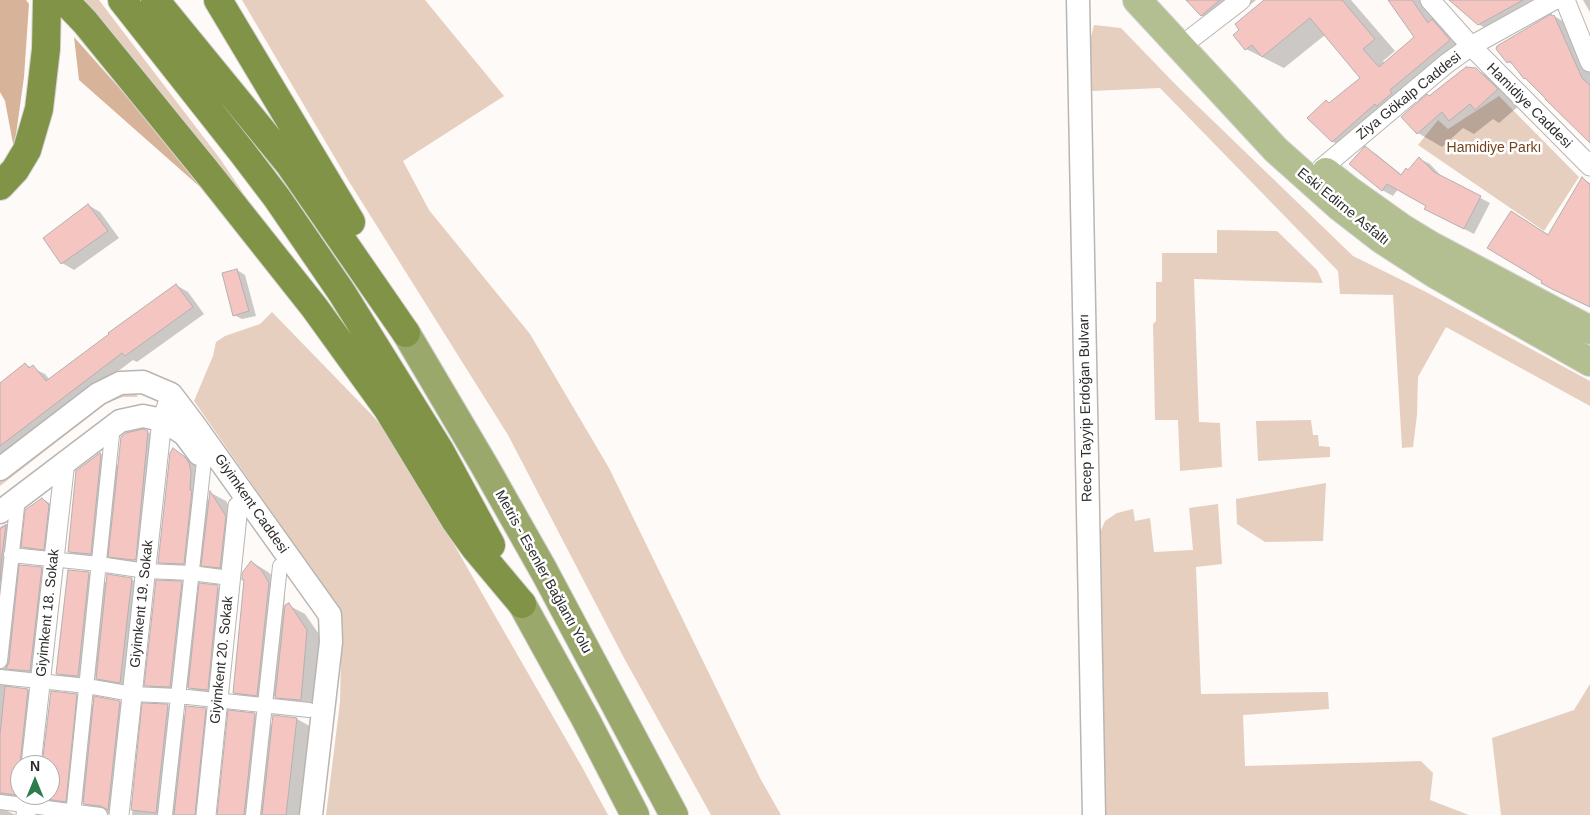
<!DOCTYPE html>
<html>
<head>
<meta charset="utf-8">
<style>
	body { margin:0 }
	#map { position:relative; width:1590px; height:815px; overflow:hidden; background:#fefaf8; font-family:Arial,sans-serif }
	canvas { display:block }
	.north { position:absolute; left:10px; top:755px; width:50px; height:50px; box-sizing:border-box; background:#fff; border:1px solid #ababaa; border-radius:50%; rotate:0deg; font-size:14px; font-weight:700; line-height:20px; text-align:center; color:#2d2c2b }
	.north::after { content:''; display:block; margin:auto; width:18px; height:22px; background:#2d7c4d; clip-path:polygon(50% 0,100% 100%,50% 72%,0 100%) }
</style>
</head>
<body>
<div id="map">
<canvas width="1590" height="815"></canvas>
<div class="north">N</div>
</div>
<script>
const c = document.querySelector('canvas').getContext('2d');
c.lineJoin = 'round';
function fillPath(path, color) { c.fillStyle = color; c.fill(path, 'evenodd'); }
const toPath = rows => new Path2D(rows.map(r => 'M' + r).join(''));
function stroke(path, color, width, dash) { c.strokeStyle = color; c.lineWidth = width; c.lineCap = dash ? 'butt' : 'round'; c.setLineDash(dash || []); c.stroke(path); }
function label(font, color, halo, rows, align = 'center') {
  c.font = font + ' Arial,sans-serif'; c.lineWidth = 5; c.setLineDash([]); c.textBaseline = 'middle'; c.strokeStyle = halo; c.fillStyle = color; for (const [text, x, y, turn = 0] of rows) {
    c.save(); c.translate(x, y); c.rotate((+turn || 0) * Math.PI / 180); c.textAlign = isNaN(turn) ? turn : align; if (halo) c.strokeText(text, 0, 0); c.fillText(text, 0, 0); c.restore();
  }
}
fillPath(toPath([
	[80,0,99,0,221,160,253,208],
	[242,0,425,0,504,96,403,161,429,210,530,334,609,468,760,778,781,815,711,815,624,658,508,435,348,180],
	[1094,25,1121,28,1178,87,1353,256,1426,292,1590,381,1590,406,1446,327,1418,377,1417,415,1413,447,1402,448,1393,295,1340,294,1338,271,1160,88,1091,91,1091,37],
	[1499,96,1579,177,1544,231,1418,145,1438,120,1448,129],
	[1217,230,1277,231,1317,270,1323,283,1194,279,1199,422,1220,423,1222,467,1180,471,1178,420,1155,420,1153,324,1156,321,1156,282,1162,282,1162,253,1217,253],
	[272,312,371,414,395,442,582,767,608,815,326,815,340,702,342,613,194,401,213,356,216,342,225,336,260,324],
	[131,387,138,397,123,397,107,403,0,486,0,477,105,396],
	[1311,420,1313,435,1318,435,1319,446,1330,447,1330,457,1258,461,1256,421],
	[1326,483,1323,541,1265,542,1237,524,1236,499],
	[1218,504,1222,564,1196,567,1201,694,1328,692,1329,709,1243,715,1245,766,1421,761,1433,773,1430,800,1469,815,1106,815,1098,537,1105,521,1117,513,1133,509,1135,521,1150,518,1154,552,1193,550,1189,508],
	[1590,684,1590,815,1501,815,1492,738,1574,710]
]), '#e6cfbf');
fillPath(toPath([
	[0,0,26,0,29,4,24,77,14,149,5,101,0,92],
	[74,37,234,217,79,80]
]), '#d7b399');
fillPath(toPath([
	[1188,0,1256,0,1222,27,1201,15],
	[1266,0,1351,0,1395,51,1383,61,1385,64,1415,37,1392,0,1421,0,1470,52,1410,102,1412,105,1398,117,1396,116,1353,154,1332,141,1330,104,1362,78,1325,35,1284,68,1246,49],
	[1451,0,1565,0,1502,37,1478,24],
	[1583,0,1590,0,1590,12],
	[1554,16,1578,30,1590,58,1590,141,1516,66,1508,62],
	[1475,69,1500,83,1521,104,1499,123,1493,119,1474,134,1463,128,1442,147,1418,133,1402,117,1430,97],
	[1365,148,1376,154,1402,175,1409,171,1420,159,1430,164,1443,178,1490,203,1474,234,1437,215,1428,206,1398,189,1393,196,1382,190],
	[1583,179,1590,183,1590,307,1542,283,1543,281,1512,212,1549,235],
	[88,205,100,212,119,238,74,270,62,263,44,238],
	[237,270,245,275,256,316,242,319,234,315],
	[176,285,188,292,204,314,137,362,133,360,0,460,0,385,26,365,45,374,50,380],
	[143,431,148,432,164,441,152,568,126,565,108,555,107,563,85,561,69,551,100,454,119,466],
	[173,449,201,467,206,499,210,501,211,493,226,501,242,527,236,576,219,574,201,564,200,573,175,571,159,562],
	[43,499,59,509,60,558,39,556,21,546,19,566,41,568,58,578,46,680,22,677,7,669,9,682,7,687,28,690,44,699,37,765,20,765,20,795,38,795,35,797,13,803,7,811,16,815,0,815,0,527,6,524,24,535],
	[252,562,268,572,279,582,285,594,284,606,288,605,305,614,323,640,317,709,292,706,274,696,273,704,250,702,234,692],
	[89,573,107,583,131,579,147,588,136,691,113,687,95,677,95,685,73,683,57,673],
	[182,583,200,593,200,584,218,587,234,596,224,699,205,697,187,687,186,696,162,694,146,685],
	[76,695,94,705,120,702,136,711,116,815,101,813,82,802,82,810,57,807,40,797,40,795,50,795,50,765,44,765],
	[144,705,168,706,186,716,205,709,222,718,212,815,132,815],
	[255,714,273,725,297,719,313,728,303,815,219,815]
]), '#0003');
const building = toPath([
	[1186,0,1220,0,1201,16,1186,0],
	[1264,0,1342,0,1375,39,1363,49,1379,67,1414,37,1388,0,1412,0,1428,23,1432,19,1450,40,1390,90,1392,93,1377,106,1375,104,1332,142,1307,118,1326,100,1329,103,1360,78,1310,18,1262,57,1252,45,1245,50,1233,35,1239,30,1235,24,1264,0],
	[1449,0,1523,0,1478,25,1449,0],
	[1551,14,1552,16,1554,15,1582,78,1590,85,1590,143,1545,99,1546,99,1525,78,1524,79,1510,61,1507,63,1496,49,1497,46,1551,14],
	[1466,67,1476,68,1498,89,1475,110,1470,104,1449,121,1442,112,1417,134,1401,117,1427,94,1429,96,1466,67],
	[1365,146,1401,175,1406,168,1408,170,1419,157,1434,172,1481,196,1464,229,1424,209,1426,206,1387,184,1382,191,1349,164,1365,146],
	[1582,177,1590,185,1590,307,1552,289,1541,283,1542,281,1487,248,1511,211,1548,235,1582,177],
	[88,204,108,231,61,264,43,238,88,204],
	[237,269,249,311,233,316,222,273,237,269],
	[176,284,193,307,125,356,122,353,0,446,0,383,25,363,29,368,33,365,46,381,109,334,108,333,176,284],
	[143,429,148,431,136,559,133,560,108,557,121,437,126,433,143,429],
	[173,448,185,457,189,463,191,472,190,490,192,490,184,564,158,563,170,453,173,448],
	[100,453,101,454,91,554,68,552,76,471,100,453],
	[210,491,226,516,220,568,201,566,210,491],
	[42,498,49,505,44,550,21,547,25,510,42,498],
	[6,525,2,554,0,581,0,529,6,525],
	[251,561,262,571,269,583,257,696,233,693,244,580,242,580,242,573,251,561],
	[19,565,42,567,30,671,6,669,9,662,19,565],
	[68,570,89,572,78,676,56,674,68,570],
	[107,574,132,578,120,683,96,679,107,574],
	[156,580,182,581,170,687,144,686,156,580],
	[199,583,218,585,208,690,188,688,199,583],
	[289,603,307,630,301,700,275,698,285,605,289,603],
	[5,686,28,689,20,764,20,787,17,795,0,793,0,734,5,686],
	[51,691,77,694,66,802,39,798,39,795,50,795,50,765,42,765,51,691],
	[94,696,120,701,108,810,101,806,83,804,94,696],
	[142,703,168,704,156,813,131,810,142,703],
	[186,706,206,708,195,815,174,815,186,706],
	[228,710,255,713,244,815,217,815,228,710],
	[273,715,297,718,286,815,262,815,273,715]
]);
fillPath(building, '#f5c5c1');
stroke(building, '#b5b0b0', 1);
const pedestrian = toPath([
	[11,555,99,564,146,571,191,573,230,578],
	[0,661,18,498],
	[0,677,87,686,132,694,178,696,309,710],
	[0,802,100,815],
	[73,815,113,425],
	[165,815,204,461],
	[253,815,280,566]
]);
const minor = toPath([
	[1430,0,1471,46,1590,166],
	[1565,0,1590,62],
	[1193,37,1241,0],
	[1322,168,1446,64,1471,46,1554,0],
	[31,765,65,461],
	[26,815,28,795],
	[119,815,162,420,171,394],
	[206,815,238,506]
]);
const tertiary = toPath([
	[1078,0,1094,815],
	[0,469,98,394,120,383,143,382,171,394,193,423,330,615,331,642,311,815],
	[0,512,120,421,143,416,162,420,184,434,199,454]
]);
const primary = toPath([
	[1137,0,1276,150,1341,208,1381,239,1435,274,1590,362],
	[1326,172,1350,191,1402,228,1430,245,1590,330]
]);
const trunk = toPath([
	[406,333,484,465,544,571,674,815],
	[522,604,586,720,635,815]
]);
const motorway = toPath([
	[64,0,85,22,207,172,314,307,387,408,455,520,475,548,522,604],
	[122,0,242,152,277,198,342,293,440,451,491,545],
	[155,0,290,165,406,333],
	[218,0,351,222],
	[0,186,15,170,27,150,39,109,46,49,47,0]
]);
stroke(pedestrian, '#b8b5b2', 16);
stroke(minor, '#b8b5b2', 21);
stroke(tertiary, '#b8b5b2', 25);
stroke(primary, '#d5d5d5', 30);
stroke(trunk, '#d5d5d5', 30);
stroke(motorway, '#d5d5d5', 30);
stroke(pedestrian, '#fff', 14);
stroke(minor, '#fff', 19);
stroke(tertiary, '#fff', 22);
stroke(primary, '#b3be91', 28);
stroke(trunk, '#9aa86c', 28);
stroke(motorway, '#819347', 28);
label('14px', '#2d2c2b', '#fff', [
	["Ziya Gökalp Caddesi",1409,96,-39],
	["Hamidiye Caddesi",1529,106,45],
	["Eski Edirne Asfaltı",1343,207,39],
	["Recep Tayyip Erdoğan Bulvarı",1086,408,-91],
	["Giyimkent Caddesi",251,504,55],
	["Metris - Esenler Bağlantı Yolu",543,572,61],
	["Giyimkent 19. Sokak",142,604,-84],
	["Giyimkent 18. Sokak",48,613,-84],
	["Giyimkent 20. Sokak",222,660,-84]
]);
label('14px', '#74441d', '#fff', [
	["Hamidiye Parkı",1494,148]
]);
</script>
</body>
</html>
